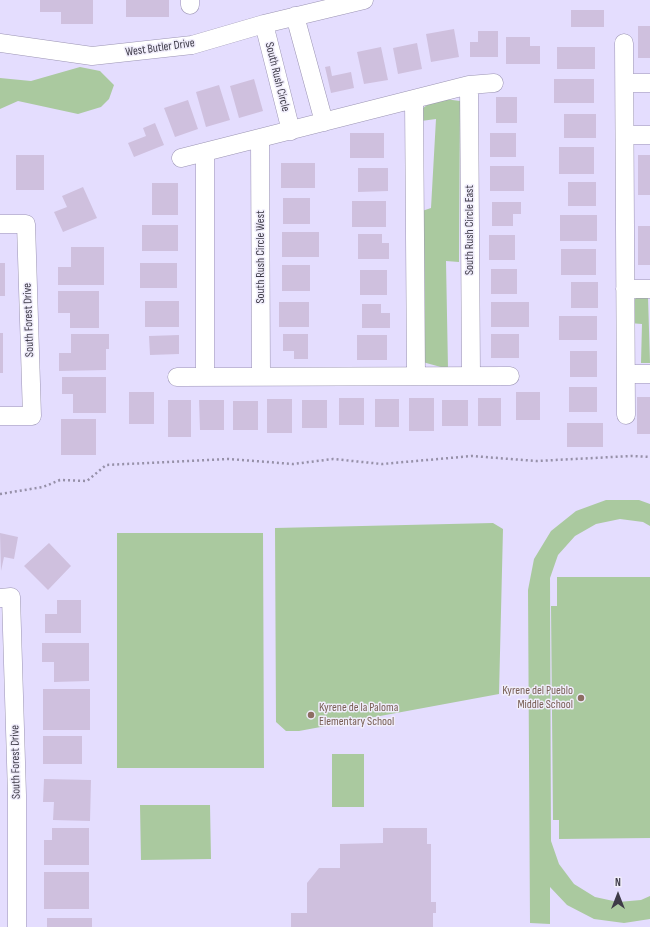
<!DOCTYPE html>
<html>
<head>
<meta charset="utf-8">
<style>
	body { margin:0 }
	#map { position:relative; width:650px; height:927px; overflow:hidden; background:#e4ddfe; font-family:"Sofia Sans Condensed",sans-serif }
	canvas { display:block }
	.north { position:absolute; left:598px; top:875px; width:40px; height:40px; -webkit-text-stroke:3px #f0edfb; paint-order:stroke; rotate:0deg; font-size:11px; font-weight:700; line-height:16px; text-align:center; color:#3e3b48 }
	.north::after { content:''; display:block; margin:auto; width:14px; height:18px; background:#3e3b48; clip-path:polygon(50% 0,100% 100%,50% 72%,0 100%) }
</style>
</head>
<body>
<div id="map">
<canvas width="650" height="927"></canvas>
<div class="north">N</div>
</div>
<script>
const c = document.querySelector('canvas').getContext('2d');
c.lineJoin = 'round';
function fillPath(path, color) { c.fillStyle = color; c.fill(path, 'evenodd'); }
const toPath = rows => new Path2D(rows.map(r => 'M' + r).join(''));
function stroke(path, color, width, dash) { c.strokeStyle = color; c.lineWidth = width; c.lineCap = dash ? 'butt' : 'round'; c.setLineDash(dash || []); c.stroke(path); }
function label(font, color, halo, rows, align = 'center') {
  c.font = font + ' "Sofia Sans Condensed",sans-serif'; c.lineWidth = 3; c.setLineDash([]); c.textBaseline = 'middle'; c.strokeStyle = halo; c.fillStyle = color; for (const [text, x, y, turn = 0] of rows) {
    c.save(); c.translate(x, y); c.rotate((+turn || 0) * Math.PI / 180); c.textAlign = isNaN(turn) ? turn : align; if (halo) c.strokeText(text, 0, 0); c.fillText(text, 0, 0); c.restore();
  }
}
fillPath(toPath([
	[80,67,100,71,114,85,109,99,101,107,78,114,18,101,0,109,0,78,31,81],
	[437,98,460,101,459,262,446,261,448,369,419,361,422,211,431,208,436,119,421,121,423,108],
	[640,294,648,297,650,363,641,363,642,324,629,323,629,305],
	[606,500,639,500,650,504,650,526,643,522,620,519,596,524,575,536,558,555,550,578,551,841,559,864,574,884,595,897,618,902,641,900,650,896,650,919,624,923,594,919,567,905,550,887,550,924,530,923,528,590,534,559,551,531,576,511],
	[493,523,503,529,499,694,299,731,286,731,276,722,275,528],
	[117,533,263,533,264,768,117,768],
	[557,577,650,577,650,838,559,839,559,820,553,820,551,606,557,606],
	[332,754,364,754,364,807,332,807],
	[140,805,210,805,211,859,141,860]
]), '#aac99f');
fillPath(toPath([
	[40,0,93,0,93,24,61,24,61,12,40,12],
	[126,0,169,0,169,17,126,17],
	[571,10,604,10,604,27,571,27],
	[638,26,650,26,650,58,638,58],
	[454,29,459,57,431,62,426,34],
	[478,31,498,31,498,57,470,57,470,42,478,42],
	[506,37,530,37,530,46,540,46,540,64,506,64],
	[417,43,422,69,398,74,393,48],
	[381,47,388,80,364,84,357,52],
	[557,47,595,47,595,69,557,69],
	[330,66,332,76,351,72,354,88,331,93,325,67],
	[254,79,263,111,239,118,230,86],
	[554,79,594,79,594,103,554,103],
	[219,85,230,120,206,127,196,92],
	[496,97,517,97,517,123,496,123],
	[188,100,198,129,175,137,164,108],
	[564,114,596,114,596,138,564,138],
	[155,123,164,145,134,157,128,143,146,136,143,128],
	[350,133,384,133,384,158,350,158],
	[490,133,516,133,516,157,490,157],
	[559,147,594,147,594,174,559,174],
	[16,155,44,155,44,190,16,190],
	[638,155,650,155,650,195,638,195],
	[281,163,315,163,315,188,281,188],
	[490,166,524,166,524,191,490,191],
	[358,168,388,168,388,191,358,192],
	[568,182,596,182,596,206,568,206],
	[152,183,178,183,178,215,152,215],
	[83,187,97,218,63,232,54,212,67,207,62,196],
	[283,198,310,198,310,224,283,224],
	[352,201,386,201,386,227,352,227],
	[492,202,521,202,521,214,513,214,513,226,492,226],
	[560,215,597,215,597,241,560,241],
	[142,225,178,225,178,251,142,251],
	[638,226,650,226,650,265,638,265],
	[282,232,319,232,319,257,282,257],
	[358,234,382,234,382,243,389,243,389,259,358,259],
	[489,235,515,235,515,260,489,260],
	[71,247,104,247,104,285,58,285,58,267,71,267],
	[561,249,596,249,596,275,561,275],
	[0,263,5,263,5,296,0,296],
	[140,263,177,263,177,288,140,288],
	[282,265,310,265,310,291,282,291],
	[491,269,517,269,517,294,491,294],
	[360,270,387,270,387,295,360,295],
	[571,282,598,282,598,308,571,308],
	[58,291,99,291,99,328,70,328,70,313,58,313],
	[145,301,179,301,179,327,145,327],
	[279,302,309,302,309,327,279,327],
	[491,302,529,302,529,327,491,327],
	[362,304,381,304,381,313,390,313,390,328,362,328],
	[559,316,597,316,597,340,559,340],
	[0,333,3,333,3,373,0,373],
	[71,334,109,334,109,349,106,349,106,370,59,371,59,353,71,353],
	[283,334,308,334,308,359,294,359,294,351,283,351],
	[491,334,519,334,519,358,491,358],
	[179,335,179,354,150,355,149,336],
	[357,335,387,335,387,360,357,360],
	[570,351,597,351,597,377,570,377],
	[62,377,106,377,106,413,73,413,73,394,62,394],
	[569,387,597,387,597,412,569,412],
	[129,392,154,392,154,424,129,424],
	[516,392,540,392,540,420,516,420],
	[637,397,650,397,650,434,637,434],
	[339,398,364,398,364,425,339,425],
	[409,398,434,398,434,431,409,431],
	[478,398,501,398,501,426,478,426],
	[267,399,292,399,292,433,267,433],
	[375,399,399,399,399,427,375,427],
	[168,400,191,400,191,437,168,437],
	[199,400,224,400,224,430,200,430],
	[302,400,327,400,327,428,302,428],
	[442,400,468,400,468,426,442,426],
	[233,401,258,401,258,430,233,430],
	[61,419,96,419,96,455,61,455],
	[567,423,603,423,603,447,567,447],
	[0,533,18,537,14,559,4,557,1,571],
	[49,543,71,566,48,590,24,566],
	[57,600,81,600,81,633,45,633,45,614,57,614],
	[42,643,89,643,89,681,54,682,54,662,42,662],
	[43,689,90,689,90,730,43,730],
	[43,736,82,736,82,764,43,764],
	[44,779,91,780,90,821,53,820,54,802,43,802],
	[52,828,89,828,89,865,44,865,44,840,52,840],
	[383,828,427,828,427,844,431,844,431,902,436,902,436,913,433,913,433,927,291,927,291,913,307,913,307,883,319,868,340,868,340,844,383,843],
	[44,872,89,872,89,909,44,909],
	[47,918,92,918,92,927,47,927]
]), '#cfc0de');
const street = toPath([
	[190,5,190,0],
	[295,16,324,122],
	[264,24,291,131],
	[0,43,92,56,192,45,264,24,364,0],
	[624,43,626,415],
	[625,83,650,83],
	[469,85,471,376],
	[414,99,416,376],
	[625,135,650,135],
	[260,139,261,376],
	[205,152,205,377],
	[181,158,469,85,494,83],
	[0,224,26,224,32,416,0,416],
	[625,289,650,289],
	[626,374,650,374],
	[177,377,510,376],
	[0,598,11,597,17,795,17,927]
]);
stroke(street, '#9b94b3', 19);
stroke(toPath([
	[0,494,43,487,60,480,87,481,106,465,229,459,293,464,333,459,382,464,472,456,536,461,632,456,650,457]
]), '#9690a8', 2.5, [2, 3]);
stroke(street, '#fff', 18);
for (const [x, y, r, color] of [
	[581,698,4,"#8d6e63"],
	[311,715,4,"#8d6e63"]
]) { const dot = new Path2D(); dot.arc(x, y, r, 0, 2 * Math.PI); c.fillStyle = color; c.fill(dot); stroke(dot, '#f0edfb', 1.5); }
label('12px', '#3e3b48', '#f0edfb', [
	["West Butler Drive",160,48,-8],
	["South Rush Circle",277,77,76],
	["South Rush Circle East",470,230,-90],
	["South Rush Circle West",261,257,-90],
	["South Forest Drive",29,320,-92],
	["South Forest Drive",16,762,-91]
]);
label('12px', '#785e54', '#f0edfb', [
	["Kyrene del Pueblo",573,691],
	["Middle School",573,705],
	["Kyrene de la Paloma",319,708,"left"],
	["Elementary School",319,722,"left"]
], 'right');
</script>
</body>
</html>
